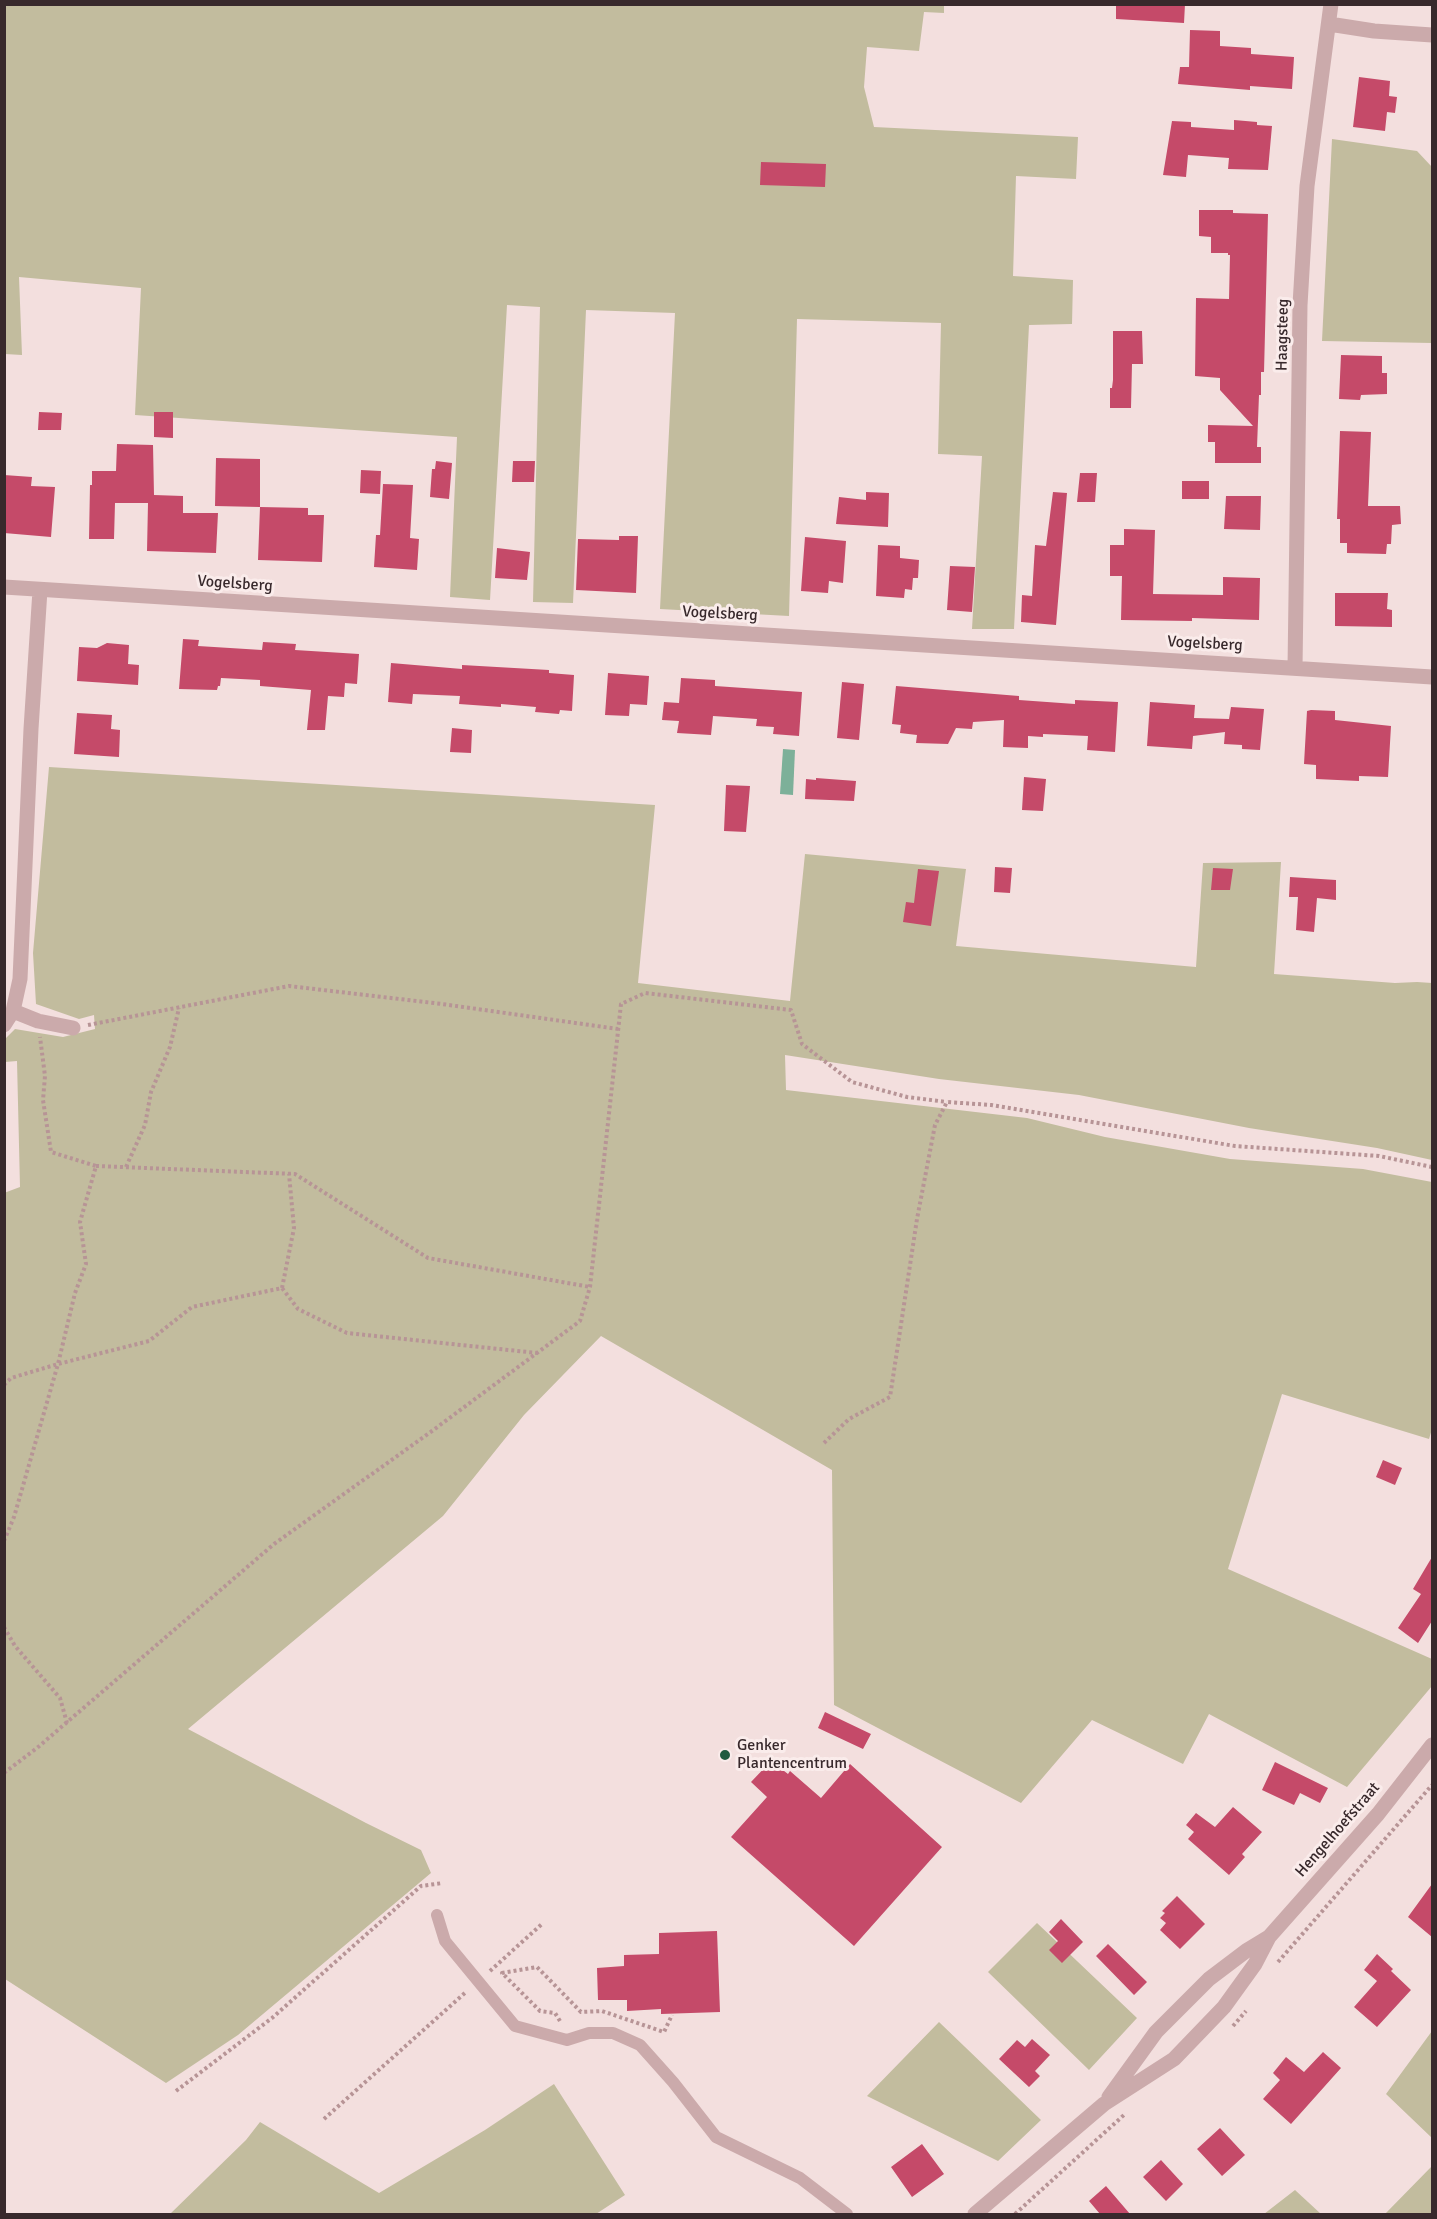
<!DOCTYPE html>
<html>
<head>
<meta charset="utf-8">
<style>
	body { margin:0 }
	#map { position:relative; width:1437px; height:2219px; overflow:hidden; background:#f3dfde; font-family:Signika,sans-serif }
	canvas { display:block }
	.frame { position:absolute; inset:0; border:6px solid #38292c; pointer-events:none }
</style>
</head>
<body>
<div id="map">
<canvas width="1437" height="2219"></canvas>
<div class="frame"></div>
</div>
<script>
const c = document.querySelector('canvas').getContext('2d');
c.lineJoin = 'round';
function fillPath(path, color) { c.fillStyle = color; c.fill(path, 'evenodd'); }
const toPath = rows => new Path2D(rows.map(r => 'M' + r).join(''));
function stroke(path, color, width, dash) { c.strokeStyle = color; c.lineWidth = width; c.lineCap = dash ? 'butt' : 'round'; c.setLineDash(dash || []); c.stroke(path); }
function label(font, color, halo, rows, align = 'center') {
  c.font = font + ' Signika,sans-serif'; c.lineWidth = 6; c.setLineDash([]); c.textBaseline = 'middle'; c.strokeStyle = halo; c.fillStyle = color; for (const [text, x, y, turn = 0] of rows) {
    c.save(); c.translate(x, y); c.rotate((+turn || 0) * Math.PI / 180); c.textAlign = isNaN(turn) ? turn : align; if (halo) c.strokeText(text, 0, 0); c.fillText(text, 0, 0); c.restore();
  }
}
fillPath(toPath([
	[5,5,944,5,944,13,924,12,919,51,867,47,864,87,874,127,1078,137,1076,179,1016,176,1013,276,1073,280,1072,324,1029,325,1014,629,972,629,982,456,938,454,941,323,797,319,789,616,660,609,675,313,586,310,573,603,533,602,540,307,507,305,490,600,450,597,457,437,135,415,141,288,19,277,22,355,5,354],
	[1332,139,1417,151,1432,167,1432,343,1322,341],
	[49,767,655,805,638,983,790,1001,805,854,966,869,956,946,1196,967,1203,863,1281,862,1274,974,1395,983,1417,982,1432,983,1432,1160,1377,1148,1249,1128,1079,1095,939,1079,785,1055,786,1090,1027,1118,1105,1137,1230,1159,1363,1169,1432,1182,1432,1429,1429,1439,1282,1394,1228,1569,1432,1659,1432,1686,1347,1787,1209,1714,1183,1764,1092,1720,1021,1803,834,1705,832,1470,601,1336,524,1415,443,1516,188,1729,366,1823,421,1850,431,1873,238,2035,166,2083,5,1979,4,1193,20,1187,17,1061,5,1062,5,1039,15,1029,63,1037,95,1029,94,1015,79,1019,36,1004,33,953],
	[1037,1923,1137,2018,1089,2070,988,1972],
	[939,2022,1041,2120,998,2161,867,2096],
	[1432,2031,1432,2138,1386,2094],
	[554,2084,625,2195,596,2214,170,2214,246,2140,260,2122,379,2193,485,2130],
	[1432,2166,1432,2214,1385,2214],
	[1295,2190,1321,2214,1264,2214]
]), '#c2bc9e');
fillPath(toPath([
	[783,749,795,750,793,795,780,794]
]), '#7db099');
fillPath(toPath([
	[1116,4,1185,4,1184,23,1116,19],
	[1190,30,1220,31,1220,46,1251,48,1251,54,1294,57,1292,89,1250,86,1250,90,1178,84,1180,67,1189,67],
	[1359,77,1390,81,1389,96,1397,97,1395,113,1387,112,1385,131,1353,127],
	[1234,120,1257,122,1257,125,1272,126,1268,170,1228,169,1229,158,1188,155,1186,177,1163,175,1172,121,1191,122,1191,127,1234,130],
	[761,162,826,164,825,187,760,185],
	[1199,210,1233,210,1233,213,1268,214,1264,372,1261,372,1261,395,1259,395,1257,447,1261,447,1261,463,1215,463,1215,442,1208,442,1208,425,1253,426,1220,390,1220,378,1195,376,1196,298,1229,299,1230,255,1228,255,1228,253,1211,253,1211,237,1199,236],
	[1113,331,1142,331,1143,364,1132,364,1131,408,1110,408,1110,388,1112,388,1113,380],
	[1341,355,1382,356,1382,373,1387,373,1387,394,1361,395,1360,400,1339,399],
	[39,412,62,413,61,430,38,430],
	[154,412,173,412,173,438,154,437],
	[1340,431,1371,432,1368,506,1400,506,1401,524,1392,525,1391,544,1387,544,1386,554,1347,553,1347,543,1340,543,1340,519,1337,519],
	[117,444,153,445,154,495,183,496,183,513,218,513,216,553,147,551,148,503,115,503,114,539,89,539,90,485,92,485,92,471,116,471],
	[216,458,260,459,260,507,215,506],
	[436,461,452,463,449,499,430,497,432,469,435,469],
	[513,461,535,461,534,482,512,482],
	[361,470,381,471,380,494,360,493],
	[1080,473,1097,473,1095,502,1077,502],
	[4,475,32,477,31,486,55,487,51,537,4,533],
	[1182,481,1209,481,1209,499,1182,499],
	[383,484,413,485,410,538,419,539,417,570,374,567,376,535,380,535],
	[866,492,889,493,888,527,836,524,839,497,866,500],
	[1053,492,1067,493,1056,625,1021,622,1022,595,1032,596,1035,545,1046,546],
	[1226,496,1261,496,1260,530,1224,529],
	[260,507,308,508,308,515,324,515,322,562,258,560],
	[1124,529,1155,530,1153,594,1223,595,1223,577,1260,578,1259,620,1192,618,1192,621,1121,620,1122,576,1110,576,1110,545,1124,545],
	[619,536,638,536,636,593,576,590,578,539,619,540],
	[805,537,846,541,843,583,829,581,828,593,801,591],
	[878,545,900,546,900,558,919,560,918,578,913,578,912,590,905,589,904,598,876,596],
	[497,548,530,552,527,580,495,578],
	[950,566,975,567,972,612,947,610],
	[1335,593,1388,593,1387,609,1392,610,1392,627,1335,626],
	[183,639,199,640,198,646,262,650,263,642,296,644,295,650,359,654,357,684,345,683,344,697,328,696,325,730,307,730,311,690,260,686,260,680,221,678,220,686,218,686,217,690,179,689],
	[107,643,129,645,128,664,139,665,138,685,77,681,79,647,97,648],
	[391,663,462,669,462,665,549,670,549,673,574,675,572,711,560,710,559,714,535,712,536,707,501,704,501,707,459,704,460,696,413,694,412,704,388,702],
	[608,673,649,676,647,705,630,704,629,716,605,715],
	[681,678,715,680,715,686,802,692,799,736,773,734,774,727,756,726,757,719,713,716,711,735,677,733,679,721,662,720,664,702,679,703],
	[842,682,864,684,859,740,837,738],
	[896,686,1019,696,1019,700,1075,704,1075,700,1118,702,1115,752,1087,750,1088,736,1043,734,1043,737,1028,736,1028,748,1003,747,1004,720,973,722,972,729,956,728,948,744,916,743,917,735,900,733,901,725,892,724],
	[1150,702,1195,705,1194,718,1229,719,1231,707,1264,709,1260,750,1242,749,1242,745,1224,744,1225,732,1193,736,1192,749,1147,746],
	[1311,710,1335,711,1335,720,1391,726,1388,777,1359,776,1359,781,1316,779,1316,765,1304,764,1307,711],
	[77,713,112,715,111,729,120,730,119,757,74,754],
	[452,728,472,730,471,753,450,752],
	[1024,777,1046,779,1043,811,1022,810],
	[816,778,856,781,854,801,805,799,806,779,816,780],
	[726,785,750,786,746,832,724,831],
	[995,867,1012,868,1010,893,994,892],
	[1213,868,1233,869,1230,890,1211,890],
	[918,869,939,871,931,926,903,922,906,902,914,903],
	[1290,877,1336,880,1336,900,1317,898,1314,932,1296,930,1298,897,1289,897],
	[1383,1460,1402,1468,1395,1485,1376,1477],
	[1432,1557,1432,1621,1418,1643,1398,1628,1421,1594,1413,1589],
	[825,1712,871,1734,863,1749,818,1728],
	[771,1761,788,1774,790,1771,821,1798,850,1764,942,1847,854,1946,731,1837,767,1797,751,1782],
	[1275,1762,1328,1788,1320,1803,1300,1793,1294,1805,1262,1790],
	[1233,1807,1262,1832,1242,1854,1245,1857,1229,1875,1188,1839,1194,1832,1186,1825,1196,1813,1215,1827],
	[1432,1884,1432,1937,1408,1917],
	[1177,1896,1205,1924,1180,1949,1160,1930,1166,1923,1160,1918,1165,1913,1162,1911],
	[1061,1919,1083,1942,1062,1963,1049,1950,1058,1941,1049,1932],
	[717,1931,720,2012,661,2014,661,2009,627,2011,627,2000,598,2000,597,1968,624,1966,624,1955,659,1954,659,1933],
	[1108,1944,1147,1982,1134,1995,1096,1956],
	[1377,1954,1393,1969,1391,1971,1411,1990,1377,2027,1354,2007,1377,1981,1364,1970],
	[1032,2039,1050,2055,1035,2071,1040,2076,1029,2087,999,2059,1017,2040,1025,2047],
	[1323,2052,1341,2068,1291,2124,1263,2099,1280,2080,1273,2073,1286,2057,1304,2072],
	[1220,2128,1245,2155,1222,2176,1197,2149],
	[922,2144,944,2174,912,2197,891,2167],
	[1161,2160,1183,2184,1166,2201,1143,2177],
	[1106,2186,1130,2214,1100,2214,1089,2201]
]), '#c54a69');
stroke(toPath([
	[88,1025,289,986,442,1004,618,1029],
	[96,1166,295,1174,428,1258,590,1287],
	[126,1167,145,1125,151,1092,170,1047,179,1008],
	[282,1288,294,1228,289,1174],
	[4,1385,11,1378,58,1364,75,1293,86,1264,80,1222,96,1166,51,1152,43,1100,45,1076,40,1037],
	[824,1443,849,1419,890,1397,917,1219,935,1125,947,1102,991,1105,1235,1146,1379,1156,1432,1167],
	[4,1541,14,1517,58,1364,149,1341,192,1307,282,1288,298,1309,347,1333,537,1353],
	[4,1627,15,1646,60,1698,67,1723],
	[4,1773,37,1748,274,1544,432,1431,580,1321,590,1287,621,1004,645,993,791,1010,802,1044,852,1082,907,1097,947,1102],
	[1278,1962,1432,1785],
	[490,1971,543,1923],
	[560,2021,555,2013,540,2011,502,1973,537,1967,581,2012,602,2011,664,2032,672,2015],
	[1233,2026,1246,2011],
	[176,2091,272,2018,421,1886,443,1883],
	[324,2119,467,1991],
	[1015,2214,1125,2114]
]), '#b79496', 4, [3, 3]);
stroke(toPath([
	[437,1915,445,1941,515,2026,567,2040,589,2033,613,2033,640,2045,673,2082,716,2137,800,2178,847,2214]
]), '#cbaaab', 12);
stroke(toPath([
	[1329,24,1374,31,1432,35],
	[4,587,1432,677],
	[1295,668,1300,305,1307,186,1331,4],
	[13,1011,38,1021,73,1028],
	[4,1025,13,1011,20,979,31,729,40,590],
	[1109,2097,1156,2032,1209,1979,1246,1951,1269,1937],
	[975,2214,1104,2104,1174,2059,1224,2007,1255,1964,1269,1937,1378,1814,1432,1745]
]), '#cbaaab', 15);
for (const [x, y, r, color] of [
	[725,1755,6,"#1f5a40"]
]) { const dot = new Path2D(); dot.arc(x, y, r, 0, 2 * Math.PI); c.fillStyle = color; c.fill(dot); stroke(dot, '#faeceb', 2); }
label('16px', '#38292c', '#faeceb', [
	["Haagsteeg",1283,335,-89],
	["Vogelsberg",235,584,4],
	["Vogelsberg",720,614,3],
	["Vogelsberg",1205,644,3],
	["Hengelhoefstraat",1338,1830,-49]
]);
label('16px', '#38292c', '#faeceb', [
	["Genker",737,1746],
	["Plantencentrum",737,1764]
], 'left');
</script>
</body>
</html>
